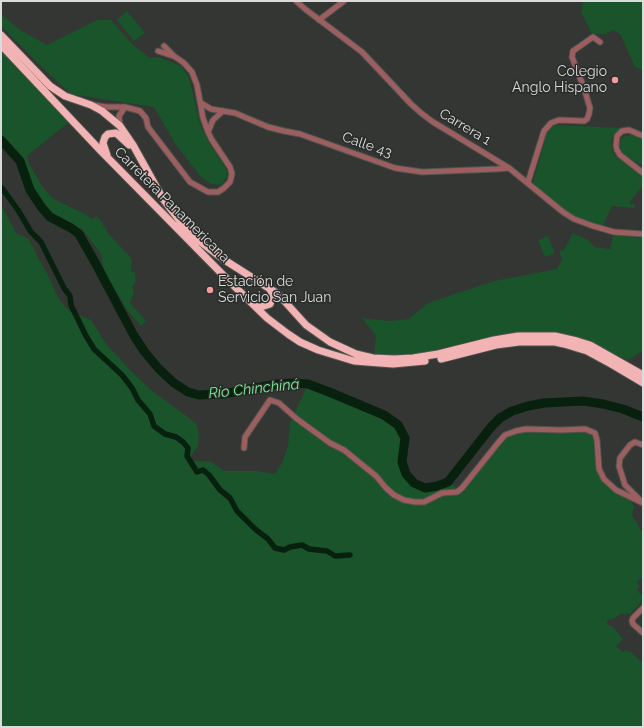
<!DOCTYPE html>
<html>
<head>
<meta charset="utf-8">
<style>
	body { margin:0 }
	#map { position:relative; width:644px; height:728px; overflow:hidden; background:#333633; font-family:Raleway,sans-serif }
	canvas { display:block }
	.frame { position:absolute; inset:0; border:2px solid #dadcdb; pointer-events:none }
</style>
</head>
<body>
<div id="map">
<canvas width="644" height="728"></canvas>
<div class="frame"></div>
</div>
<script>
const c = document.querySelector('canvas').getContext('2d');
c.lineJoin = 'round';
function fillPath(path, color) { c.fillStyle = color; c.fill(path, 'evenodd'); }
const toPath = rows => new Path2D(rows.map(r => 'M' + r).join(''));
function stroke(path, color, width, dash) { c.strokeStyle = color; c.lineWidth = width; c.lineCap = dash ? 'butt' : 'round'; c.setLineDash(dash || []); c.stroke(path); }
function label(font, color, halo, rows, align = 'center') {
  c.font = font + ' Raleway,sans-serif'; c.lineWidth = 3; c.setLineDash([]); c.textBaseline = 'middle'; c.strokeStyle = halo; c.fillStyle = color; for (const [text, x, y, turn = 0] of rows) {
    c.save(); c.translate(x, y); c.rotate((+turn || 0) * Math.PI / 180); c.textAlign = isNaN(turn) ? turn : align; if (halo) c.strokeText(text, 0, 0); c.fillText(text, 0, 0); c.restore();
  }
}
fillPath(toPath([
	[584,1,643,1,643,70,635,67,620,34,613,30,606,34,592,34,581,12],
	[127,11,145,33,134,41,117,20],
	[1,14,20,30,47,45,97,20,111,20,132,44,150,58,159,57,181,66,189,77,200,124,206,138,225,167,228,176,221,185,211,184,200,176,174,142,154,107,71,94,47,72,1,26],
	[1,50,69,122,27,156,28,162,42,186,52,198,83,213,93,219,96,216,103,223,103,225,107,230,107,232,132,259,131,272,135,272,136,281,132,287,134,293,130,303,146,321,141,326,127,310,104,271,101,254,82,229,51,212,36,194,23,160,1,134],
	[559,125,621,128,613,135,611,142,612,151,615,156,643,176,643,185,630,202,631,204,635,205,634,208,612,206,602,227,576,217,564,210,533,183,547,133,552,126],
	[631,135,643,138,643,166,625,155,621,150,620,144,621,139,625,136],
	[1,205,16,233,29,239,40,261,47,273,58,297,62,303,69,311,91,320,107,345,130,370,151,390,196,423,199,435,198,446,188,460,211,462,225,471,257,471,275,474,283,461,288,445,290,423,308,384,329,392,384,415,398,425,405,438,402,462,406,474,414,483,425,488,437,486,448,482,461,490,499,438,518,430,583,426,590,430,593,434,595,461,597,468,600,473,631,501,634,507,632,515,643,534,643,576,637,582,640,586,637,590,643,597,643,600,630,614,627,613,624,615,622,613,613,619,607,620,608,625,612,626,623,639,616,646,623,652,625,650,631,652,643,663,643,727,1,727],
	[573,233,588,240,595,247,610,249,613,235,643,238,643,351,628,360,578,338,566,335,542,332,518,333,438,351,412,355,374,355,376,336,362,318,390,321,409,319,428,303,494,281,557,269,562,259,559,251,564,250],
	[548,236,555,253,545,257,538,240]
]), '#19542a');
stroke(toPath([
	[2,188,18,210,31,232,41,242,64,288,70,296,71,305,86,336,94,349,122,375,132,388,138,400,150,414,154,426,165,434,176,437,183,442,188,448,187,456,197,472,203,470,209,475,220,490,230,498,237,511,255,529,268,539,275,548,284,550,290,547,302,545,309,549,327,551,335,556,350,555]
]), '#07210e', 5.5);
stroke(toPath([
	[1,140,20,161,30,190,42,208,50,217,71,228,79,234,97,266,133,334,144,351,158,368,174,383,188,392,199,395,223,394,277,384,294,383,308,384,329,392,384,415,398,425,405,438,402,462,406,474,414,483,425,488,437,486,448,482,491,427,500,418,512,411,528,406,544,403,583,401,603,404,623,409,643,417]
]), '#07210e', 9);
const minor = toPath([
	[296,1,305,9,362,52,411,104,421,113,433,122,509,168,563,212,574,219,593,226,614,232,643,234],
	[319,20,344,1],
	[158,51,173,56],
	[201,103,211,109,235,113,268,127,284,131,300,134,395,168,422,172,497,169,509,168],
	[93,105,106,107,125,107,140,111,146,118,148,127,190,182,208,192,218,192,224,188,230,182,232,174,230,167,212,140,208,132,203,118,197,85,192,72,184,63,174,56,164,46],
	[120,126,119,116,125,107],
	[208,132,213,120,223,111],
	[643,136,629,130,622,131,617,136,616,146,617,150,620,155,643,173],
	[528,182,544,131,551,123,559,120,584,121,587,119,589,114,590,108,584,88,572,57,573,51,593,37,600,42],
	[244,448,245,437,270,400,279,403,297,419,330,443,344,450,376,476,386,488,394,495,404,500,415,502,424,502,442,493,457,492,462,488,498,443,505,435,516,431,526,429,561,430,585,429,595,433,597,440,599,469,604,479,616,490,643,503],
	[640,500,625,485,619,466,620,458,630,445,635,442,643,445],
	[643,608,633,618,632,621,633,624,643,633]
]);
const highway = toPath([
	[1,35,50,86,65,96,91,105,102,111,120,126,133,145,163,199,182,224,194,237,223,259,278,294,306,325,330,342,356,354,373,358,394,359,413,358,438,354,494,340,518,336,555,336,577,341,590,345,643,375],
	[1,45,100,150,229,281,267,318,288,334,300,342,318,350,354,361,393,364,425,361],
	[107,155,103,143,105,137,108,134,116,133,129,145],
	[255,305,261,307,270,304,273,296,270,289],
	[441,359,496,345,519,342,555,342,564,344,587,351,611,364,643,383]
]);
stroke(minor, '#515451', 7);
stroke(highway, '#515451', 9);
stroke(minor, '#9d5e60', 5);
stroke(highway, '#f2b3b4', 7);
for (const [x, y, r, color] of [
	[615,80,4,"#f59b9e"],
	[210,290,4,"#f59b9e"]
]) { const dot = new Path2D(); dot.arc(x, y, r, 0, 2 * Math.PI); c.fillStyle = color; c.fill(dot); stroke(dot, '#292c29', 1.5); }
label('14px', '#dadcdb', '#292c29', [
	["Colegio",607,72],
	["Anglo Hispano",607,88],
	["Estación de",218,282,"left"],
	["Servicio San Juan",218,298,"left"]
], 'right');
label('14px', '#dadcdb', '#292c29', [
	["Carrera 1",465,127,31],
	["Calle 43",367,145,19],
	["Carretera Panamericana",172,205,45]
]);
label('italic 15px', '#7dea97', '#292c29', [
	["Río Chinchiná",254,389,-6]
]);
</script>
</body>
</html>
